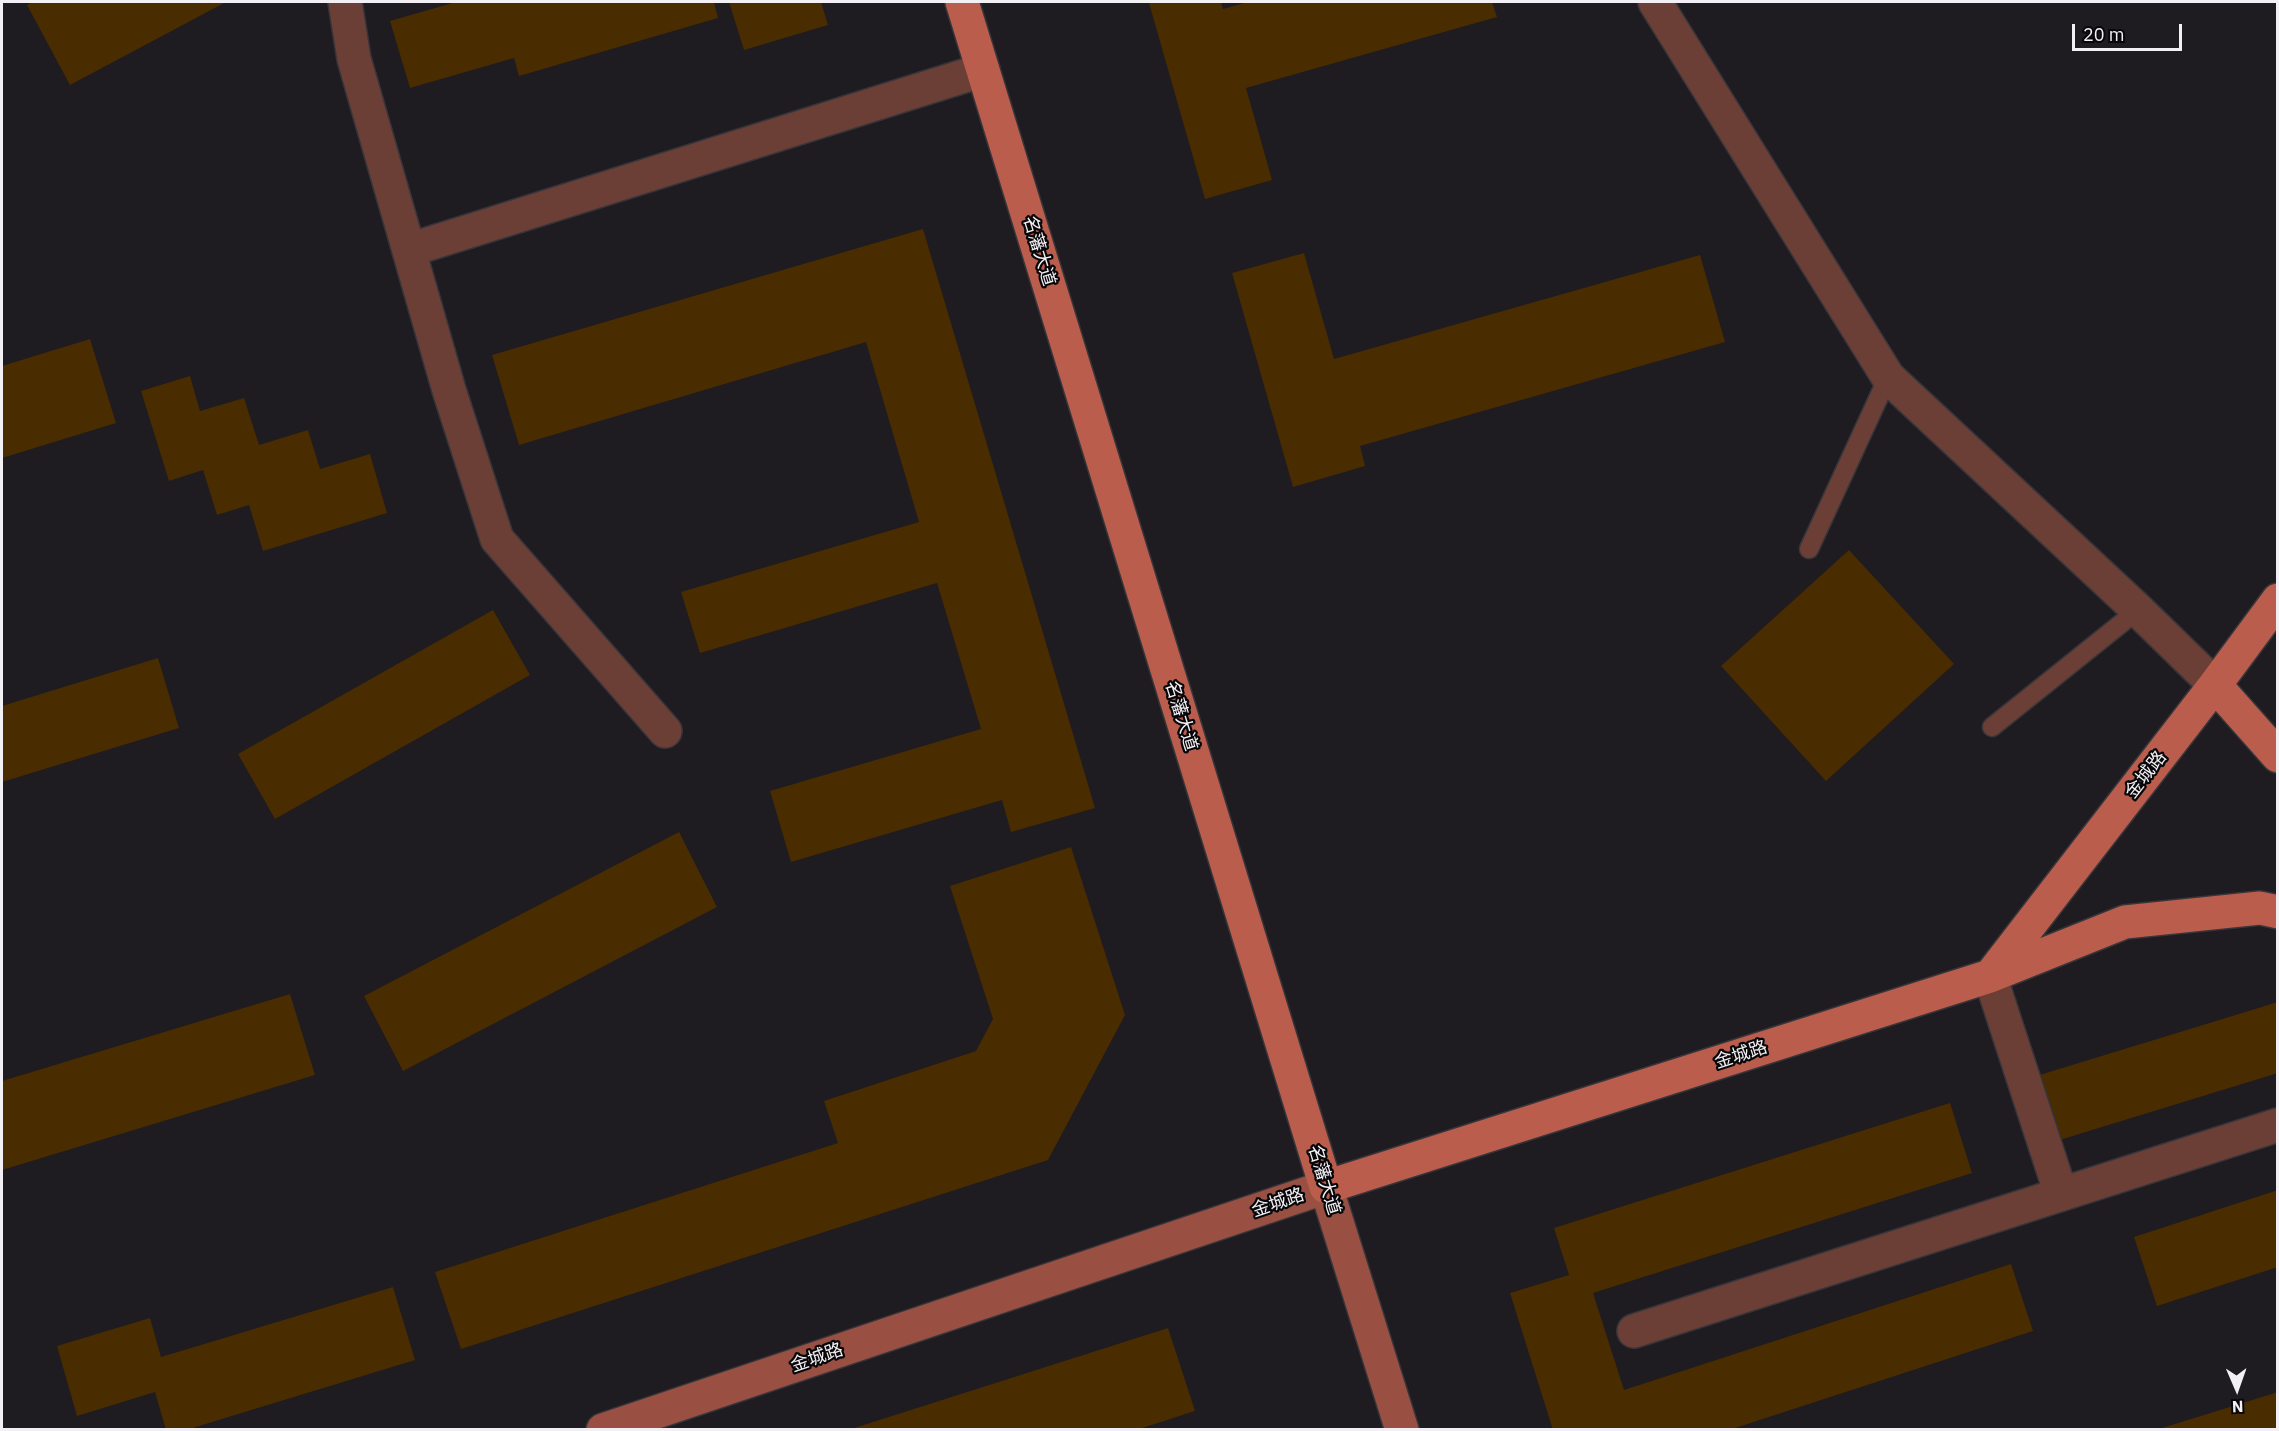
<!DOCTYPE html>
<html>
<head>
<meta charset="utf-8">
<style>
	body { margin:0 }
	#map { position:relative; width:2279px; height:1431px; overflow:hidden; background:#1e1b21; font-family:"IBM Plex Sans",sans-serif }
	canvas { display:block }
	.frame { position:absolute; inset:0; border:3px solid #f2f0f4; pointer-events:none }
	.north { position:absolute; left:2207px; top:1359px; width:60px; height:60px; -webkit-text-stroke:4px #070609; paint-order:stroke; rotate:178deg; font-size:16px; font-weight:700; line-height:24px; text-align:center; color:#f2f0f4 }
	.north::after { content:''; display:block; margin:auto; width:21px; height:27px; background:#f2f0f4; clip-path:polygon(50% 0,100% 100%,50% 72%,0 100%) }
	.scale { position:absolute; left:2072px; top:24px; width:110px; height:27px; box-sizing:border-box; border:3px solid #f2f0f4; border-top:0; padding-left:8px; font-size:18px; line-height:21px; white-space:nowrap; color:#f2f0f4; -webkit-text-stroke:4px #070609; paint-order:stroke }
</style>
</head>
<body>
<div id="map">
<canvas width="2279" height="1431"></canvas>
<div class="frame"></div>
<div class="north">N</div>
<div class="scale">20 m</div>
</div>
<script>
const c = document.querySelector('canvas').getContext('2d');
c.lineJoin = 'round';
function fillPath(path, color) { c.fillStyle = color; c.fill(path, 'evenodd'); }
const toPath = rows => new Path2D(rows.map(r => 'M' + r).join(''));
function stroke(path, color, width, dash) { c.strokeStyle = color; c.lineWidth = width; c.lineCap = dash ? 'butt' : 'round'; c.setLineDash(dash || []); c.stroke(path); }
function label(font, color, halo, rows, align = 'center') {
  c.font = font + ' "IBM Plex Sans","Noto Sans SC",sans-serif'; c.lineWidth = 4.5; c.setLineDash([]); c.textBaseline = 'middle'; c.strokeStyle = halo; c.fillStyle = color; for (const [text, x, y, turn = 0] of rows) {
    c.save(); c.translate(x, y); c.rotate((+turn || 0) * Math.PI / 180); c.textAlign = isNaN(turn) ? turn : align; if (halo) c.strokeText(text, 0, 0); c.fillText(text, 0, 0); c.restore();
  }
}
fillPath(toPath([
	[32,2,226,2,70,85,27,5],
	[456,2,714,2,718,18,519,76,514,58,410,88,390,21],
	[729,2,821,2,828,25,744,50],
	[1155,2,1221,2,1223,9,1248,2,1492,2,1497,17,1246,88,1272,180,1205,199,1149,3],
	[923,229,1095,808,1011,832,1002,800,791,862,770,791,981,729,937,583,700,653,681,592,919,522,866,342,519,445,492,355],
	[1304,253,1334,359,1700,255,1725,342,1360,446,1365,466,1293,487,1232,273],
	[90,339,116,423,2,458,2,366],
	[190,376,200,411,244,398,259,445,308,430,320,469,370,454,387,513,263,551,249,505,217,515,203,470,169,481,141,391],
	[1849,550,1954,664,1826,781,1721,666],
	[493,610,530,675,275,819,238,754],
	[158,658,179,728,2,782,2,706],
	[679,832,717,907,403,1071,364,996],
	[1071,847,1125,1015,1048,1160,461,1349,435,1272,838,1143,824,1101,976,1051,993,1019,950,886],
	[290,994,315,1075,2,1170,2,1081],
	[2278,1002,2278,1073,2053,1142,2033,1077],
	[1950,1103,1972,1173,1593,1293,1624,1390,2011,1264,2033,1331,1729,1430,1553,1430,1510,1293,1569,1275,1554,1228],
	[2278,1190,2278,1267,2157,1306,2134,1237],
	[393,1287,415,1360,186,1430,166,1430,155,1392,77,1416,57,1346,150,1318,161,1357],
	[1168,1328,1195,1411,1136,1430,848,1430],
	[2278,1392,2278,1430,2159,1430,2159,1429]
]), '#492c00');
const lane = toPath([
	[1809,549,1888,377],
	[1992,727,2138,610]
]);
const street = toPath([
	[345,2,354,59,449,390,497,539,665,731],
	[1655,2,1888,377,2138,610,2215,685],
	[409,250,983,70],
	[1990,976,2061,1194],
	[1634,1331,2278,1125]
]);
const secondary = toPath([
	[603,1430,1326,1187,1402,1430]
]);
const primary = toPath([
	[962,2,1326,1187,1990,976,2125,922,2260,908,2278,912],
	[2215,685,2278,756],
	[1991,975,2215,685,2278,600]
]);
stroke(lane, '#37353a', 21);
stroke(street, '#37353a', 36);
stroke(secondary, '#37353a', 36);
stroke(primary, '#37353a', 36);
stroke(lane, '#6c3f36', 18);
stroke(street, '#6c3f36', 33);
stroke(secondary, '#995042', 33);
stroke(primary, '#bb5d4c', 33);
label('18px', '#f2f0f4', '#070609', [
	["名藩大道",1039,251,73],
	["名藩大道",1181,716,73],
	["金城路",2146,775,-52],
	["金城路",1741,1055,-18],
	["名藩大道",1324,1180,73],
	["金城路",1278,1203,-19],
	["金城路",817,1358,-19]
]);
</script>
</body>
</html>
